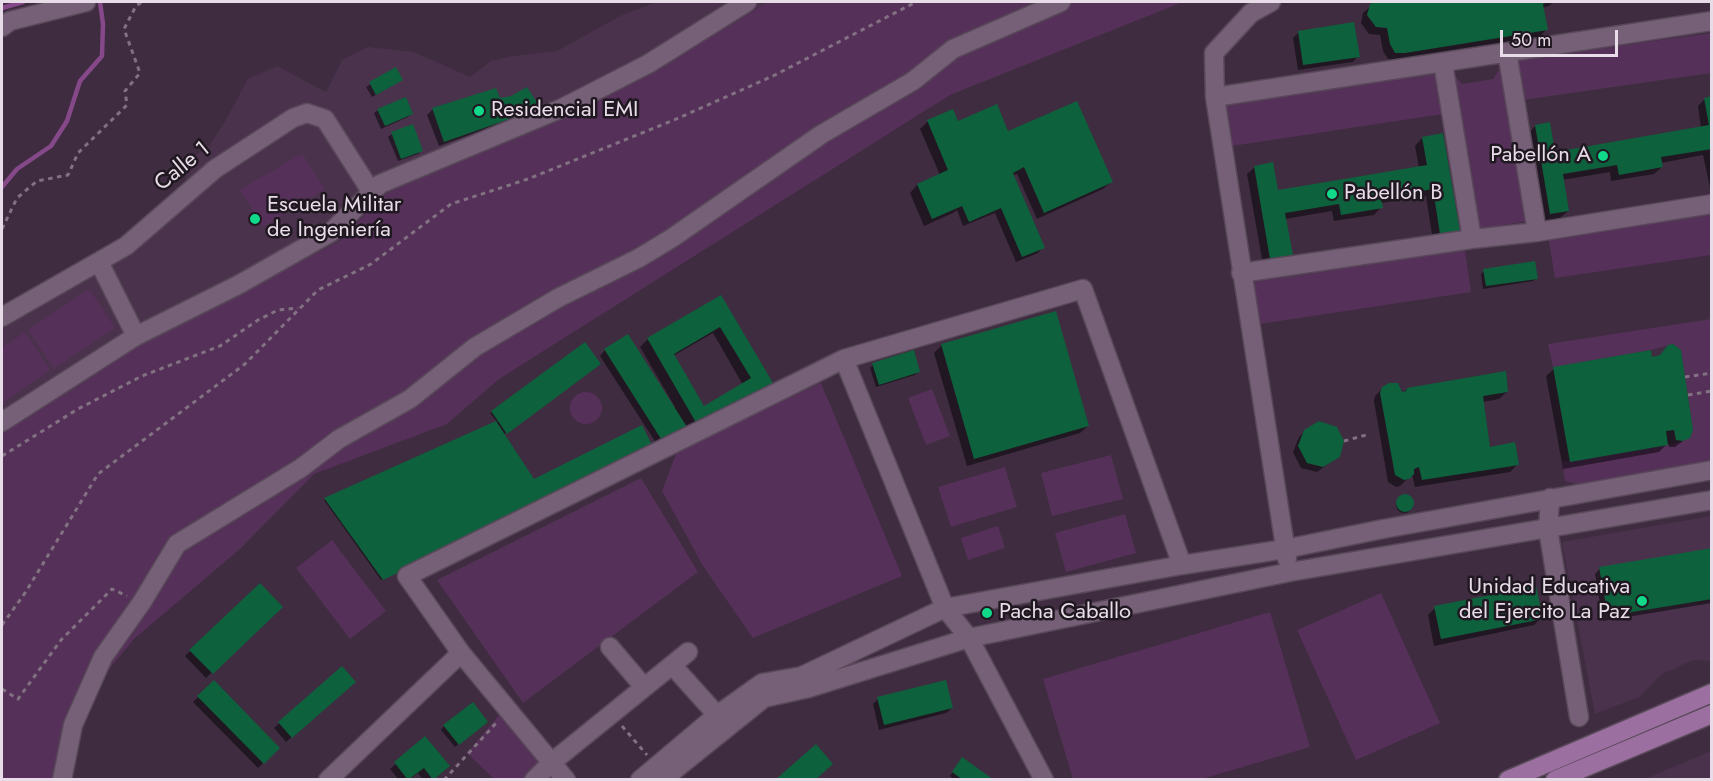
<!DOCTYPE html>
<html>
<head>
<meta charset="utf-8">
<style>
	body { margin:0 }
	#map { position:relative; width:1713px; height:781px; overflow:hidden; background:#3f2c40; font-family:Jost,sans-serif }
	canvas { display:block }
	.frame { position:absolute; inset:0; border:3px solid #e9dce9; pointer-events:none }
	.scale { position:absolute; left:1500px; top:30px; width:118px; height:27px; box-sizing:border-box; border:3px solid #e9dce9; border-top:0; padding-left:8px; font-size:18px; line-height:21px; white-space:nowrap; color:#e9dce9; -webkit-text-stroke:4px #201821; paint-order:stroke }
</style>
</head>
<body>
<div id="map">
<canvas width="1713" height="781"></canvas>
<div class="frame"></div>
<div class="scale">50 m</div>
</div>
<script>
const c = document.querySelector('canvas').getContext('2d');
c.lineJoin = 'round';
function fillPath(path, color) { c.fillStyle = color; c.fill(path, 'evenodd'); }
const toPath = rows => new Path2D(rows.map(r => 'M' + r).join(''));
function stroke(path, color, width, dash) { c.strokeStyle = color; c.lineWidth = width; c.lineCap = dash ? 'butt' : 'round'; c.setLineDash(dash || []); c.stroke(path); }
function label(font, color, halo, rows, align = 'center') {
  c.font = font + ' Jost,sans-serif'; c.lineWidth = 5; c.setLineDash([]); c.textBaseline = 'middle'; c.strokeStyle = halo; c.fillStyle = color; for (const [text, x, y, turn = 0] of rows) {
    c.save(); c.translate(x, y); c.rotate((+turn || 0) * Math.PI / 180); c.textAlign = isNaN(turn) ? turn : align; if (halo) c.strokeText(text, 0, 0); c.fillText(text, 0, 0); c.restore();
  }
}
fillPath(toPath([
	[657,2,768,2,659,68,588,104,381,197,340,241,135,345,2,430,2,306,123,242,185,187,187,162,210,145,227,118,248,79,277,66,326,92,342,60,368,47,414,52,470,77,491,61,513,56,557,51,622,15],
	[1711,516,1711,661,1693,660,1662,674,1639,697,1595,714,1562,542],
	[1711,751,1711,779,1644,779,1676,766]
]), '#4a324c');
fillPath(toPath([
	[768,2,1183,2,950,95,499,379,447,424,314,474,240,549,134,639,106,673,80,733,72,779,2,780,2,430,135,345,340,241,381,197,405,183,588,104,659,68],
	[1711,33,1711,73,1523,100,1517,60],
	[1504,62,1529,221,1477,229,1452,72,1462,84,1493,79],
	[1437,72,1443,114,1232,146,1226,104],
	[302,153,325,189,263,227,240,190],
	[1711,211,1711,255,1555,278,1548,236],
	[1465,250,1471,292,1260,324,1253,282],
	[89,289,115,328,54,369,28,330],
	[1711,319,1711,460,1577,484,1565,481,1562,462,1668,445,1683,441,1693,430,1681,350,1673,344,1651,350,1553,367,1548,344],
	[25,332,50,370,2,403,2,348],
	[821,383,902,576,753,638,703,566,662,491,677,451,696,440],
	[932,389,950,436,926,445,908,398],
	'570 408a16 16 0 1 1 32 0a16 16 0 1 1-32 0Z',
	[1111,455,1123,499,1052,516,1041,473],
	[1005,467,1017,507,951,527,938,487],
	[641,478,698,572,523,703,437,580],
	[1125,514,1136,553,1066,572,1055,533],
	[998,526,1005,548,968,560,961,538],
	[332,540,386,611,350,639,296,568],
	[1381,593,1440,723,1356,760,1297,630],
	[1270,612,1310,747,1202,779,1073,779,1043,679],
	[499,715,540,761,524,779,494,779,467,753]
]), '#553058');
fillPath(toPath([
	[1372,2,1553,2,1549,6,1542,8,1546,30,1539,37,1397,60,1388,59,1383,51,1380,35,1369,34,1361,23,1363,13,1373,4],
	[1299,32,1358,56,1353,62,1298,70,1293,38],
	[395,69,401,80,372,97,366,87],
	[495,90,499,100,536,104,514,119,439,146,427,115,432,110],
	[1712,98,1712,197,1703,155,1661,163,1662,167,1654,174,1611,181,1610,172,1562,180,1568,211,1560,218,1543,221,1528,134,1535,126,1554,153,1701,128,1698,106,1705,99],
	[378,110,411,114,408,117,381,129,374,113],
	[952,111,957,123,1008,133,1111,182,1103,189,1037,219,1017,174,1013,175,1043,247,1038,253,1016,262,995,213,963,226,957,210,953,213,924,226,910,193,917,185,940,175,920,129,927,122],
	[412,126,422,150,418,154,398,161,388,137,392,134],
	[1422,138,1458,231,1451,238,1433,241,1426,196,1381,203,1381,207,1374,215,1334,221,1332,211,1285,219,1291,254,1284,262,1263,265,1247,174,1255,167,1277,192,1419,168,1415,146],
	[1484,271,1537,278,1533,281,1483,289,1481,274],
	[720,297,771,383,763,390,691,433,687,426,680,432,658,446,600,356,605,350,673,408,675,407,640,347,648,339],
	[713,333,743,385,703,408,673,356],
	[584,344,599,364,503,435,534,481,651,450,381,580,324,500,497,422,490,413,492,412],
	[942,345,1088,426,1080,433,967,466,934,353],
	[873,365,919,371,915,375,876,387,870,368],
	[1554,369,1688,437,1675,447,1669,447,1668,443,1659,452,1563,469,1546,376],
	[1383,388,1401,394,1407,389,1507,392,1499,399,1483,402,1489,449,1517,465,1510,472,1415,487,1412,474,1400,486,1396,487,1388,482,1374,401,1375,396],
	[1305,431,1339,456,1317,472,1301,468,1293,452,1299,437],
	'1396 505a8 8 0 1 1 16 0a8 8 0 1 1-16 0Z',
	[1712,550,1712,603,1603,621,1595,574,1600,568],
	[260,585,281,607,206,678,185,656],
	[1435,608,1541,618,1534,625,1434,646,1428,615],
	[342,668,349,687,286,742,274,728],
	[214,682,278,748,258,768,193,702],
	[878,699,952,708,946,713,879,730,873,704],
	[483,725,455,747,441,730,444,726],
	[425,739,442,771,432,780,423,780,418,773,409,780,399,780,390,769],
	[959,763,992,780,955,780,950,776]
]), '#0007');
stroke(toPath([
	[2,8,23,2],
	[2,187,17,169,51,146,67,121,80,81,102,56,103,24,100,2]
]), '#85498a', 4.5);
fillPath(toPath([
	[1374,2,1548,2,1543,4,1548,30,1405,53,1395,53,1390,44,1387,28,1376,27,1367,15,1370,4],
	[1354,22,1360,57,1303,65,1298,31],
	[396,67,403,80,376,95,369,82],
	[527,87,538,104,521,115,444,142,432,108,496,88,500,98,511,96],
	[1712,96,1712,149,1661,157,1663,167,1619,175,1617,165,1563,174,1569,211,1550,214,1535,125,1550,122,1555,152,1709,125,1704,98],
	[406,97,413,114,385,126,377,109],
	[1077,101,1113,182,1044,213,1024,167,1013,173,1045,248,1022,257,1001,208,969,222,962,206,932,219,917,184,948,170,927,120,953,109,958,121,997,104,1008,131],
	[413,124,423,151,401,159,391,132],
	[1443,133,1460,231,1440,234,1433,189,1381,198,1383,208,1341,215,1339,204,1285,213,1293,255,1270,259,1254,166,1273,162,1278,190,1427,165,1422,137],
	[1535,261,1538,279,1486,286,1483,269],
	[721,295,773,383,698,426,647,338],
	[720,327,751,378,704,406,674,354],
	[1056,311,1089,426,974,459,941,344],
	[628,334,687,427,663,442,604,349],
	[585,342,601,364,507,434,491,411],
	[1673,344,1681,350,1693,430,1690,438,1683,441,1676,440,1674,430,1666,431,1668,445,1570,462,1553,367,1651,350,1652,357,1660,355,1668,345],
	[914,350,920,372,879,385,872,363],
	[1506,371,1508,392,1483,396,1490,447,1515,442,1519,465,1422,480,1419,467,1414,469,1414,474,1409,479,1404,480,1395,475,1380,393,1382,387,1389,383,1398,383,1402,392,1406,391,1407,388],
	[496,421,534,479,642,425,654,449,383,580,324,498],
	[1319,421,1337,427,1344,441,1340,457,1323,467,1307,463,1298,446,1304,430],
	'1396 503a9 9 0 1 1 18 0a9 9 0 1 1-18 0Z',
	[1712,548,1712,599,1608,616,1599,567],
	[260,583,283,607,213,674,189,650],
	[1536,586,1543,619,1441,639,1434,606],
	[342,666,356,682,292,738,278,722],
	[214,680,280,748,264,764,197,696],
	[946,680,953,708,884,725,877,697],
	[473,702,488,722,459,745,443,725],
	[425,736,450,766,433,780,424,768,408,780,394,762],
	[816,744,833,764,815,780,775,780],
	[962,757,994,780,963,780,952,772]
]), '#0d613c');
const minor = toPath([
	[1271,2,1251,13,1214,53,1215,97,1287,559],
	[2,27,10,21,86,2],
	[1443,63,1472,239,1537,232,1507,52],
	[1215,97,1712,21],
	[1537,232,1712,204],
	[99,262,136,336],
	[1241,273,1472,239],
	[2,317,126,246,215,169,293,118,307,113,325,119,372,193],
	[844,359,945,608,969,638,1044,780],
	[2,422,136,336,238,285,330,233,380,184,560,109,648,64,747,2],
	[1550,498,1548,529,1579,717],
	[610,647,644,687],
	[672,665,717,715],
	[62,780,73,725,103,657,142,602,177,544,301,468,339,439,410,399,475,347,558,298,639,258,672,238,822,134,913,81,953,49,1061,2],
	[328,780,461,653],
	[534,780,551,763,688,652],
	[566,780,461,653,407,576,844,359,1083,289,1182,565],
	[640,780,717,715,762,683,802,676,945,608,1182,565,1285,549,1383,529,1712,470],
	[662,780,764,698,809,688,969,638,1290,572,1712,500]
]);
const major = toPath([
	[1508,780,1712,693],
	[1555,780,1712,714]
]);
stroke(minor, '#584859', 21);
stroke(major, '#584859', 21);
stroke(toPath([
	[2,229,17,198,37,181,68,175,78,153,127,105,125,91,140,73,124,29,136,6,142,2],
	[1685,377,1712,373],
	[1688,395,1712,391],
	[1344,441,1370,434],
	[2,456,78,409,142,376,220,346,258,320,278,310,298,308],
	[2,625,25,593,98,474,245,364,318,290,371,264,451,204,528,179,674,120,773,76,916,2],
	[2,689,18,699,61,640,112,589,127,596],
	[622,726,647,755],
	[444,780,498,721]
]), '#827182', 3, [4.5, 4.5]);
stroke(minor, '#766077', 18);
stroke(major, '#9b6f9f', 18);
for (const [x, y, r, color] of [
	[479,111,6,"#11d98a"],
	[1603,156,6,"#11d98a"],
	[1332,194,6,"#11d98a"],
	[255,219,6,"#11d98a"],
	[1642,601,6,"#11d98a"],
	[987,613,6,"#11d98a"]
]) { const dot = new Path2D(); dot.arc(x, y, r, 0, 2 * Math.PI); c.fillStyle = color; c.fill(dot); stroke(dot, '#201821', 2); }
label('22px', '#e9dce9', '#201821', [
	["Residencial EMI",491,111],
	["Pabellón A",1591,156,"right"],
	["Pabellón B",1344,194],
	["Escuela Militar",267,206],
	["de Ingeniería",267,231],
	["Unidad Educativa",1630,588,"right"],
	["del Ejercito La Paz",1630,613,"right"],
	["Pacha Caballo",999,613]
], 'left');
label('22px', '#e9dce9', '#201821', [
	["Calle 1",183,167,-39]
]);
</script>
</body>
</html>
